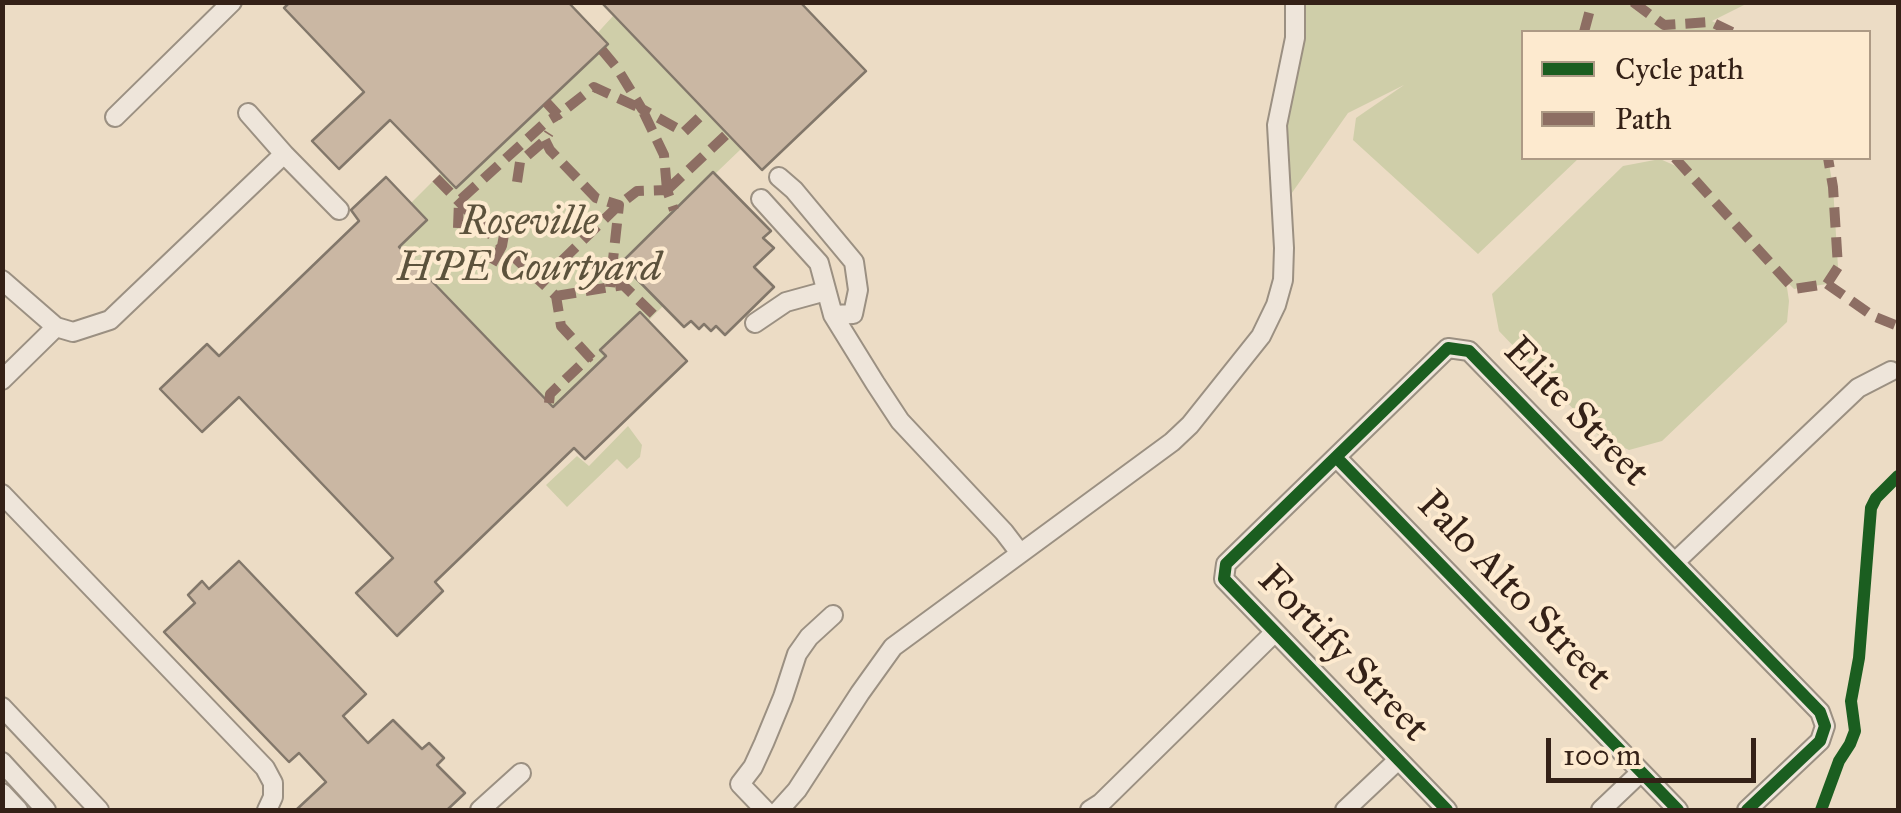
<!DOCTYPE html>
<html>
<head>
<meta charset="utf-8">
<style>
	body { margin:0 }
	#map { position:relative; width:1901px; height:813px; overflow:hidden; background:#ecdcc5; font-family:"IM FELL Great Primer",serif }
	canvas { display:block }
	.frame { position:absolute; inset:0; border:5px solid #342117; pointer-events:none }
	.legend { position:absolute; left:1521px; top:30px; width:350px; height:130px; box-sizing:border-box; background:#fdeacf; border:2px solid #ad9a85; margin:0; padding:12px 18px; list-style:none; font-size:30px; color:#342117 }
	.legend li { display:flex; align-items:center; gap:20px; height:50px }
	.legend b { width:50px; border:2px solid #ad9a85 }
	.scale { position:absolute; left:1546px; top:738px; width:210px; height:45px; box-sizing:border-box; border:5px solid #342117; border-top:0; padding-left:12px; font-size:30px; line-height:35px; white-space:nowrap; color:#342117; -webkit-text-stroke:8px #fdeacf; paint-order:stroke }
</style>
</head>
<body>
<div id="map">
<canvas width="1901" height="813"></canvas>
<div class="frame"></div>
<ul class="legend">
<li><b style="height:12px;background:#1b5e20"></b>Cycle path</li>
<li><b style="height:12px;background:#8d6e63"></b>Path</li>
</ul>
<div class="scale">100 m</div>
</div>
<script>
const c = document.querySelector('canvas').getContext('2d');
c.lineJoin = 'round';
function fillPath(path, color) { c.fillStyle = color; c.fill(path, 'evenodd'); }
const toPath = rows => new Path2D(rows.map(r => 'M' + r).join(''));
function stroke(path, color, width, dash) { c.strokeStyle = color; c.lineWidth = width; c.lineCap = dash ? 'butt' : 'round'; c.setLineDash(dash || []); c.stroke(path); }
function label(font, color, halo, rows, align = 'center') {
  c.font = font + ' "IM FELL Great Primer",serif'; c.lineWidth = 8; c.setLineDash([]); c.textBaseline = 'middle'; c.strokeStyle = halo; c.fillStyle = color; for (const [text, x, y, turn = 0] of rows) {
    c.save(); c.translate(x, y); c.rotate((+turn || 0) * Math.PI / 180); c.textAlign = isNaN(turn) ? turn : align; if (halo) c.strokeText(text, 0, 0); c.fillText(text, 0, 0); c.restore();
  }
}
fillPath(toPath([
	[1295,3,1748,3,1712,21,1732,32,1524,32,1524,158,1579,158,1478,254,1353,140,1356,118,1404,85,1348,113,1282,207,1278,166],
	[613,16,741,149,622,263,663,306,648,321,639,312,601,349,606,356,553,407,399,247,427,220,411,203,441,173,456,188],
	[1675,158,1828,158,1833,187,1838,267,1827,284,1794,289,1786,281,1789,301,1787,322,1662,441,1629,450,1599,436,1499,331,1492,294,1623,166,1660,159,1685,170],
	[628,426,642,445,640,457,627,469,617,459,567,507,546,485,577,456,589,466]
]), '#cfcea9');
const building = toPath([
	[290,2,568,2,608,44,456,188,390,120,339,169,312,141,364,92,284,8,290,2],
	[601,2,800,2,866,71,762,170,601,2],
	[713,172,771,231,763,238,774,248,754,267,774,287,725,335,716,326,711,331,704,324,699,329,691,321,684,327,621,263,713,172],
	[386,177,427,220,399,247,553,407,606,356,600,350,640,312,687,361,585,459,574,448,435,582,443,591,397,636,356,593,393,558,239,397,202,432,160,389,207,344,219,356,359,221,351,210,386,177],
	[239,561,366,694,343,716,368,743,393,720,422,749,429,743,444,758,437,765,465,793,447,810,296,810,326,782,299,753,289,762,164,632,195,603,188,595,202,581,209,589,239,561]
]);
fillPath(building, '#cab7a3');
stroke(building, '#82776a', 2.5);
const minor = toPath([
	[248,113,284,154],
	[115,117,232,2],
	[779,177,794,190,854,262,858,290,853,314,833,315,875,383,900,421,1004,532,1020,553],
	[761,199,819,263,833,315],
	[2,280,56,327,73,332,110,320,284,154,339,210],
	[755,323,786,302,826,291],
	[2,380,56,327],
	[1337,458,1678,810],
	[2,494,265,768,273,783,273,797,267,810],
	[1675,562,1858,388,1891,371],
	[2,707,99,810],
	[2,762,46,810],
	[2,793,18,810],
	[480,810,521,773],
	[765,810,740,784,753,767,764,743,783,697,797,654,809,637,833,615],
	[779,810,797,790,860,693,893,647,1172,442,1190,425,1261,336,1276,305,1283,280,1284,248,1277,125,1295,38,1295,2],
	[1090,810,1101,803,1275,632],
	[1345,810,1398,760],
	[1447,810,1224,579,1226,564,1448,348,1469,351,1820,712,1825,726,1820,741,1747,810],
	[1601,810,1641,772]
]);
stroke(minor, '#9b9082', 22);
stroke(minor, '#eee5da', 18);
stroke(toPath([
	[1633,2,1664,25,1711,22,1732,32],
	[1584,32,1592,2],
	[602,50,617,68,642,109,684,132,705,112],
	[546,102,558,115,594,87,642,109,664,155,667,190],
	[545,140,550,150,596,198,619,205,610,287],
	[1675,158,1794,289,1827,284,1873,316,1898,326],
	[436,178,502,246,505,229],
	[517,182,520,162,544,141,549,133],
	[667,190,727,134],
	[458,228,459,201,546,122,558,115],
	[492,264,502,246,556,296,561,326,597,365],
	[540,282,619,205,637,191,667,190,674,210],
	[1827,284,1838,267,1833,187,1828,158],
	[556,296,623,285,654,315],
	[549,403,550,394,590,356]
]), '#8d6e63', 10, [20, 10]);
stroke(toPath([
	[1337,458,1678,810],
	[1447,810,1224,579,1226,564,1448,348,1469,351,1820,712,1825,726,1820,741,1747,810],
	[1821,810,1839,761,1850,744,1855,731,1851,701,1859,658,1871,508,1876,498,1898,476]
]), '#1b5e20', 12);
label('italic 40px', '#5c523c', '#fdeacf', [
	["Roseville",529,224],
	["HPE Courtyard",529,270]
]);
label('40px', '#342117', '#fdeacf', [
	["Elite Street",1575,413,46],
	["Palo Alto Street",1513,592,46],
	["Fortify Street",1342,655,46]
]);
</script>
</body>
</html>
